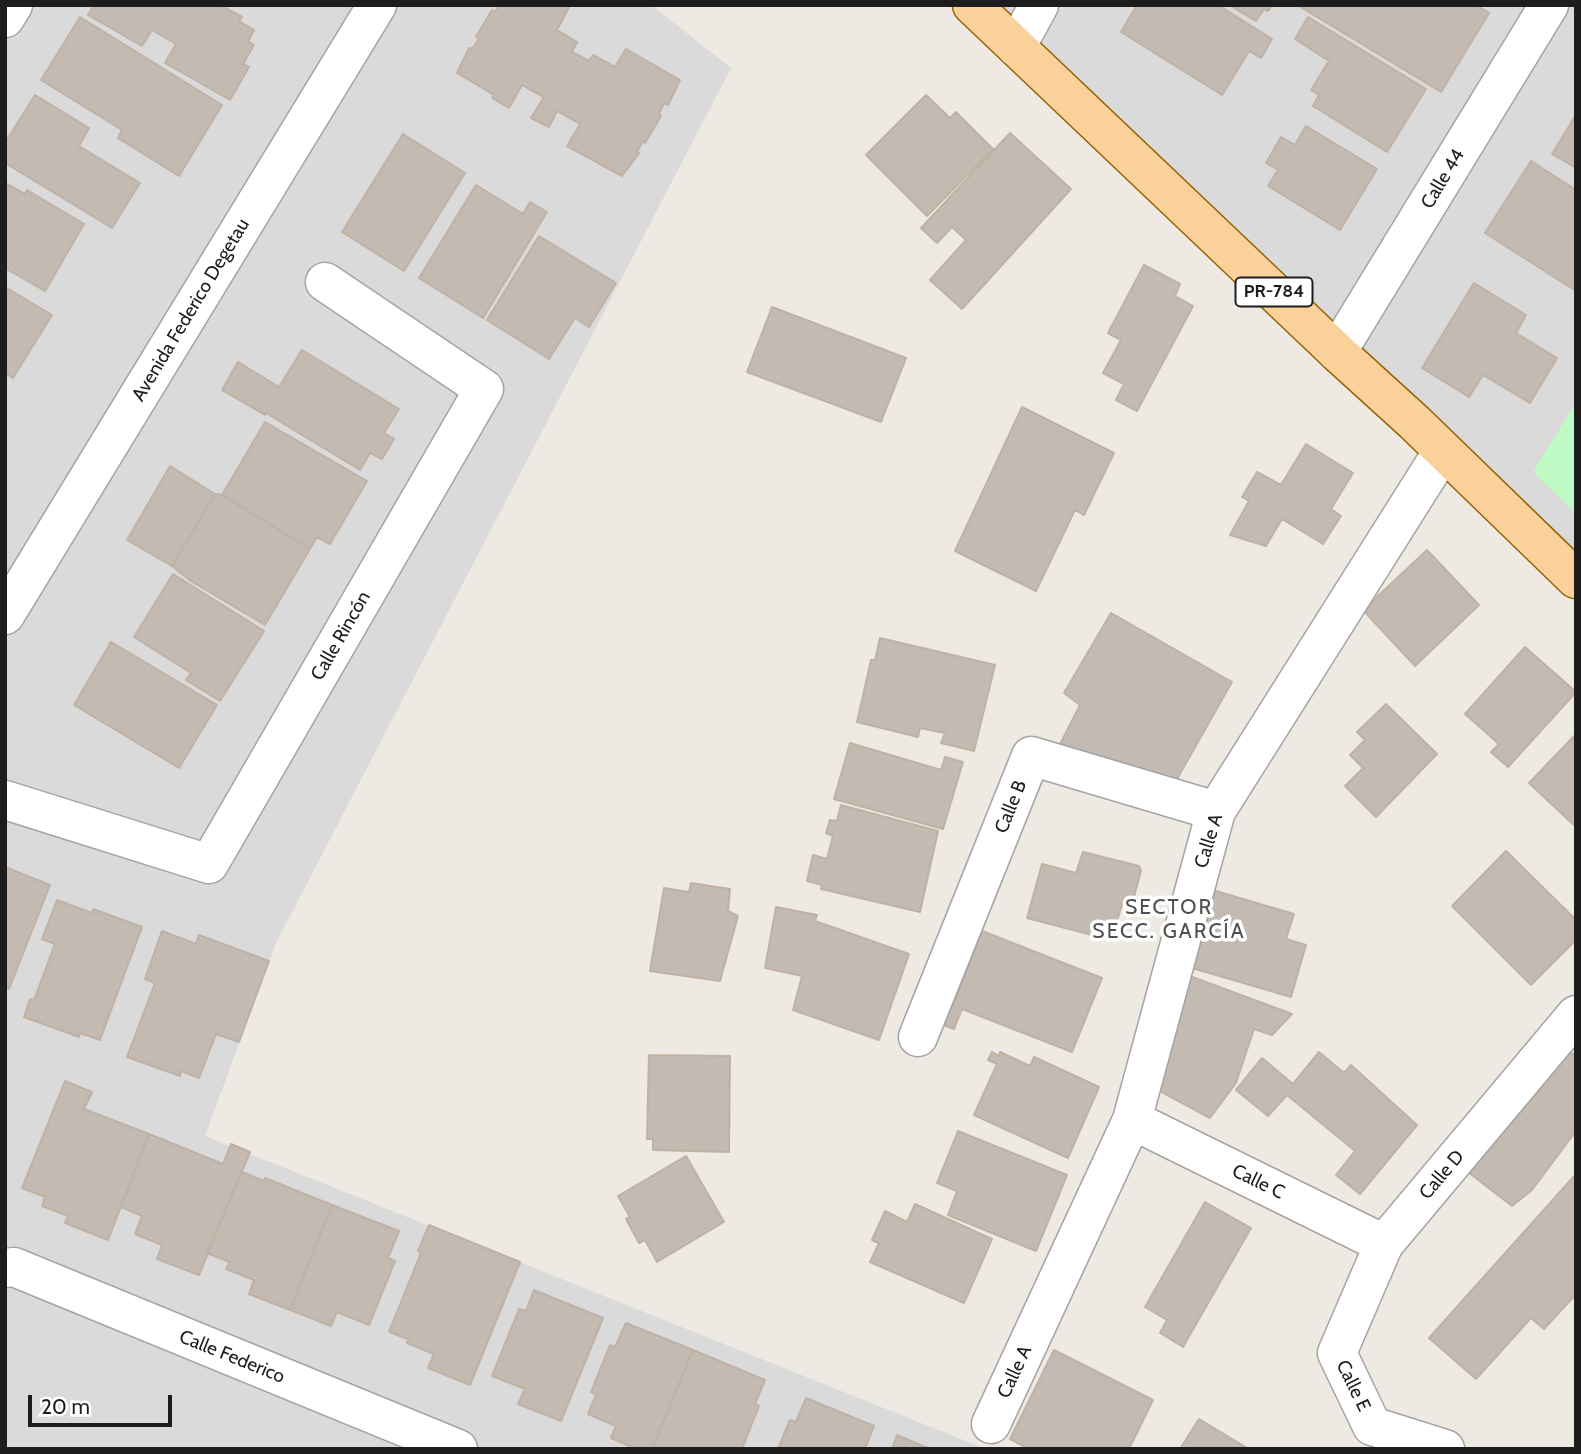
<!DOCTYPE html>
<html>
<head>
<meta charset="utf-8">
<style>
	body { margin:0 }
	#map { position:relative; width:1581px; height:1454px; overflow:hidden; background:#eeeae3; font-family:Cabin,sans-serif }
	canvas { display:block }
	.frame { position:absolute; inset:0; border:7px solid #1d1d1d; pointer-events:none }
	.scale { position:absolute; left:28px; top:1395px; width:144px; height:32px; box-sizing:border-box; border:4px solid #1d1d1d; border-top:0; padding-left:9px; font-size:21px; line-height:24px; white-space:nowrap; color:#1d1d1d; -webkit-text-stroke:5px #fff; paint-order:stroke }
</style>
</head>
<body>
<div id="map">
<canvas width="1581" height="1454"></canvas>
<div class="frame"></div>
<div class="scale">20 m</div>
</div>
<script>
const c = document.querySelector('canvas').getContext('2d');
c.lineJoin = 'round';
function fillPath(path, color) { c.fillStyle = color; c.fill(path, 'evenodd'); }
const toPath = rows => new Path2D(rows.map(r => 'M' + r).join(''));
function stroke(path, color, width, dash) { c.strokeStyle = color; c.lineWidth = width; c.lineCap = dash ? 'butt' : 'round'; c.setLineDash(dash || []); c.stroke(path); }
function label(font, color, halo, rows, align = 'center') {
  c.font = font + ' Cabin,sans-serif'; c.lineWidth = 7; c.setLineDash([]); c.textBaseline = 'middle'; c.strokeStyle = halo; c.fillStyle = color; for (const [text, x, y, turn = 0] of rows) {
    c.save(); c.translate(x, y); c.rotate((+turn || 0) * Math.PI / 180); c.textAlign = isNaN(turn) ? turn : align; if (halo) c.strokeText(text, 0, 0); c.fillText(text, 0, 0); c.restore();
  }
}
fillPath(toPath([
	[5,5,651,5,731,68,276,943,205,1136,986,1449,5,1449],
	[967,5,1576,5,1576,592]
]), '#dbdada');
fillPath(toPath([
	[1576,402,1576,514,1533,472]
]), '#bff9c3');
const building = toPath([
	[94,5,220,5,242,17,239,21,254,30,248,42,254,45,243,64,249,67,230,100,165,63,176,44,152,30,142,46,88,15,94,5],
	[499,5,570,5,557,30,577,42,572,52,589,61,593,55,615,67,626,49,680,80,668,105,664,103,659,114,661,116,645,143,643,141,637,152,639,153,622,176,567,146,580,124,557,111,549,127,531,118,544,97,522,85,509,108,492,98,494,95,457,73,469,48,472,49,479,39,476,37,492,10,495,12,499,5],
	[1137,5,1218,5,1272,39,1261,58,1249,51,1222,95,1121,32,1137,5],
	[1229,5,1272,5,1268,11,1264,9,1256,21,1229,5],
	[1476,5,1489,13,1441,92,1299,6,1476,5],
	[80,17,222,105,179,176,118,138,122,130,41,80,80,17],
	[1308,17,1426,89,1387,152,1313,106,1319,95,1311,90,1329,61,1295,39,1308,17],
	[35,95,89,128,79,146,140,183,112,228,5,163,5,143,35,95],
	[926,95,950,118,956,112,993,149,927,216,866,155,926,95],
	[1576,115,1576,168,1552,154,1576,115],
	[1306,126,1377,169,1340,230,1268,186,1278,170,1266,163,1281,137,1295,145,1306,126],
	[1010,133,1071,189,962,309,930,280,966,240,952,227,937,243,921,228,1010,133],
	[403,134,465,173,404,271,342,232,403,134],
	[1531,161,1576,190,1576,291,1485,233,1531,161],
	[5,183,25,194,27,190,84,224,45,291,5,268,5,183],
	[476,185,523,214,530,202,547,212,483,318,419,278,476,185],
	[539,236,616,283,589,327,575,318,549,359,487,320,539,236],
	[1144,265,1180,284,1175,296,1193,306,1137,411,1116,400,1124,384,1103,373,1121,340,1108,333,1144,265],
	[1474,283,1526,315,1516,333,1557,358,1530,403,1483,375,1469,397,1422,368,1474,283],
	[5,287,52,315,13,378,5,373,5,287],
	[772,307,906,358,881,422,747,372,772,307],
	[302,350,399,409,384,433,394,439,382,459,370,453,360,470,266,413,265,415,222,390,238,362,279,387,302,350],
	[1022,407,1114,453,1084,515,1075,510,1036,591,955,551,1022,407],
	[265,422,367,481,330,544,317,537,310,549,222,495,265,422],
	[1306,444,1353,473,1331,509,1341,516,1323,544,1282,519,1266,546,1230,535,1249,501,1242,497,1257,472,1281,485,1306,444],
	[170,466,215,494,172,566,127,540,170,466],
	[215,494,222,495,310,549,265,625,191,581,172,566,215,494],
	[1427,550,1479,605,1415,666,1363,610,1427,550],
	[173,574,264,631,220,701,186,680,191,673,134,637,173,574],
	[1111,613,1232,682,1173,786,1057,750,1080,705,1064,693,1111,613],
	[880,638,995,665,974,751,941,743,945,733,920,728,918,737,857,722,871,660,875,660,880,638],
	[111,642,217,705,179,768,74,705,111,642],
	[1525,647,1576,692,1508,767,1491,752,1499,744,1465,714,1525,647],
	[1386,704,1437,754,1376,817,1345,786,1363,768,1350,755,1365,740,1357,732,1386,704],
	[1576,734,1576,827,1529,783,1576,734],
	[850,743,941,770,945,757,963,762,943,829,834,799,850,743],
	[841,805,938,831,920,912,821,889,822,885,807,881,813,855,827,859,833,836,826,833,830,820,837,821,841,805],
	[1506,851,1576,920,1576,940,1531,985,1452,906,1506,851],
	[1083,852,1139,866,1141,871,1133,900,1124,898,1111,940,1027,918,1042,864,1076,873,1083,852],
	[5,867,50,885,9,989,5,987,5,867],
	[691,883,730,889,728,911,738,916,720,981,650,971,664,888,689,892,691,883],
	[1216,891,1294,914,1286,939,1306,945,1291,997,1192,968,1216,891],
	[57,900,92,913,93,909,142,927,100,1040,80,1033,79,1037,24,1017,30,999,34,1000,55,944,42,939,57,900],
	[776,907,817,915,815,921,909,954,879,1040,793,1010,802,976,765,968,776,907],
	[162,931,196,944,199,935,269,961,239,1042,216,1034,199,1078,181,1071,180,1076,127,1057,155,983,145,979,162,931],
	[982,931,1102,978,1072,1052,962,1009,954,1029,932,1021,942,993,956,999,982,931],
	[1187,975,1292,1014,1272,1035,1254,1029,1236,1083,1210,1118,1145,1083,1187,975],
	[1557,1042,1576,1056,1576,1131,1532,1190,1512,1206,1464,1169,1557,1042],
	[992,1052,999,1056,1000,1052,1030,1066,1034,1057,1099,1087,1068,1158,974,1115,997,1064,988,1060,992,1052],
	[1319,1052,1344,1073,1351,1065,1417,1125,1360,1194,1336,1175,1355,1151,1287,1095,1268,1116,1236,1090,1262,1058,1293,1084,1319,1052],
	[649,1055,730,1056,729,1152,653,1150,653,1139,647,1139,649,1055],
	[65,1081,92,1092,84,1109,149,1134,108,1240,65,1223,68,1216,42,1206,45,1197,22,1188,65,1081],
	[958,1131,1067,1175,1036,1251,948,1215,957,1191,937,1183,958,1131],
	[149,1134,223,1164,231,1144,250,1152,199,1275,157,1259,162,1245,135,1234,142,1216,121,1207,149,1134],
	[686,1156,724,1222,657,1262,645,1240,639,1243,626,1219,630,1217,618,1196,686,1156],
	[242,1172,264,1181,265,1178,332,1205,290,1310,249,1294,254,1280,226,1269,230,1262,207,1253,242,1172],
	[1576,1174,1576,1294,1544,1329,1531,1318,1476,1379,1429,1338,1576,1174],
	[1205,1202,1251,1228,1183,1347,1160,1333,1167,1320,1145,1307,1205,1202],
	[915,1204,992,1239,964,1303,870,1262,879,1243,872,1240,885,1211,907,1222,915,1204],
	[332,1205,399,1231,388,1258,395,1261,369,1325,337,1312,331,1326,290,1310,332,1205],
	[429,1225,520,1262,470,1385,428,1368,434,1354,407,1343,408,1339,389,1332,421,1253,418,1251,429,1225],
	[534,1290,603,1318,561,1421,518,1404,525,1389,492,1376,519,1309,526,1311,534,1290],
	[626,1323,693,1350,652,1449,636,1449,611,1438,616,1426,588,1414,596,1394,591,1392,610,1345,615,1347,626,1323],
	[693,1350,765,1380,755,1404,759,1406,742,1449,652,1449,693,1350],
	[1054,1350,1153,1400,1129,1449,1029,1449,1010,1439,1054,1350],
	[806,1398,874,1426,865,1449,778,1449,790,1420,796,1422,806,1398],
	[1199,1419,1247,1448,1247,1449,1180,1449,1199,1419],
	[897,1435,930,1449,892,1449,897,1435]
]);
fillPath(building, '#c3bab2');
stroke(building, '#c0b1a5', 2);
const minor = toPath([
	[5,18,13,5],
	[1016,47,1039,5],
	[1337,352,1549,5],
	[5,800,209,864,484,389,325,282],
	[918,1037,1031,756,1216,811],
	[1132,1120,1384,1244],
	[5,1268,14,1267,458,1449],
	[991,1424,1132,1120,1216,811,1443,451],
	[1445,1449,1372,1426,1337,1353,1384,1244,1576,1015]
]);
const tertiary = toPath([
	[5,615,377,5]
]);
const primary = toPath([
	[972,5,1337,352,1414,422,1576,579]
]);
stroke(minor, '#a4a4a4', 41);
stroke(tertiary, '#a4a4a4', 41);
stroke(primary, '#946301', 41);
stroke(minor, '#fff', 38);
stroke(tertiary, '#fff', 38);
stroke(primary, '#fbd19b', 38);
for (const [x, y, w] of [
	[1274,292,77]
]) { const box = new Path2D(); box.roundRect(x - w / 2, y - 14.5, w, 29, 5); c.fillStyle = '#fff'; c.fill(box); stroke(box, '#1d1d1d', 2); }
label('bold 18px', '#1d1d1d', null, [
	["PR-784",1274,292]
]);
label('19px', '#1d1d1d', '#fff', [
	["Calle 44",1443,179,-59],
	["Avenida Federico Degetau",191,310,-59],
	["Calle Rincón",341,636,-60],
	["Calle B",1011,807,-68],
	["Calle A",1209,841,-73],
	["Calle D",1442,1175,-50],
	["Calle C",1258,1182,26],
	["Calle Federico",232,1357,22],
	["Calle A",1015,1372,-65],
	["Calle E",1353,1386,64]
]);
c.letterSpacing = '2px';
label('21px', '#505050', '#fff', [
	["SECTOR",1169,908],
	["SECC. GARCÍA",1169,932]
]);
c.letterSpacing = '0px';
</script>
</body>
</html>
